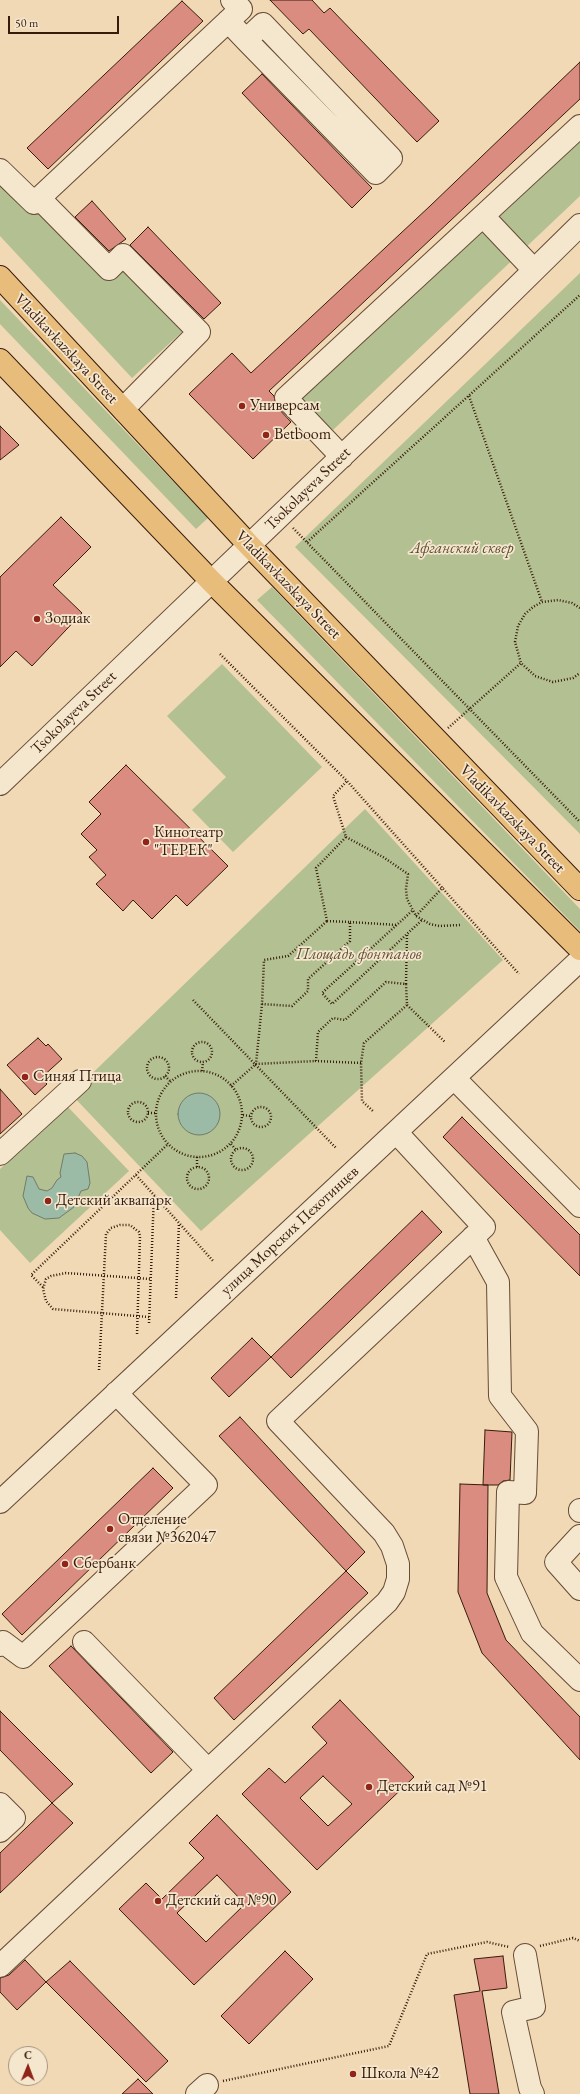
<!DOCTYPE html>
<html>
<head>
<meta charset="utf-8">
<style>
	body { margin:0 }
	#map { position:relative; width:580px; height:2094px; overflow:hidden; background:#f0d9b4; font-family:"EB Garamond",serif }
	canvas { display:block }
	.north { position:absolute; left:8px; top:2046px; width:40px; height:40px; box-sizing:border-box; background:#f5e6ce; border:1px solid #a99580; border-radius:50%; rotate:1deg; font-size:11px; font-weight:700; line-height:16px; text-align:center; color:#381c0b }
	.north::after { content:''; display:block; margin:auto; width:14px; height:18px; background:#8f2418; clip-path:polygon(50% 0,100% 100%,50% 72%,0 100%) }
	.scale { position:absolute; left:8px; top:16px; width:111px; height:18px; box-sizing:border-box; border:2px solid #381c0b; border-top:0; padding-left:5px; font-size:12px; line-height:14px; white-space:nowrap; color:#381c0b; -webkit-text-stroke:3px #f5e6ce; paint-order:stroke }
</style>
</head>
<body>
<div id="map">
<canvas width="580" height="2094"></canvas>
<div class="north">С</div>
<div class="scale">50 m</div>
</div>
<script>
const c = document.querySelector('canvas').getContext('2d');
c.lineJoin = 'round';
function fillPath(path, color) { c.fillStyle = color; c.fill(path, 'evenodd'); }
const toPath = rows => new Path2D(rows.map(r => 'M' + r).join(''));
function stroke(path, color, width, dash) { c.strokeStyle = color; c.lineWidth = width; c.lineCap = dash ? 'butt' : 'round'; c.setLineDash(dash || []); c.stroke(path); }
function label(font, color, halo, rows, align = 'center') {
  c.font = font + ' "EB Garamond",serif'; c.lineWidth = 3.5; c.setLineDash([]); c.textBaseline = 'middle'; c.strokeStyle = halo; c.fillStyle = color; for (const [text, x, y, turn = 0] of rows) {
    c.save(); c.translate(x, y); c.rotate((+turn || 0) * Math.PI / 180); c.textAlign = isNaN(turn) ? turn : align; if (halo) c.strokeText(text, 0, 0); c.fillText(text, 0, 0); c.restore();
  }
}
fillPath(toPath([
	[580,124,580,196,333,430,299,397],
	[0,168,109,280,127,267,186,328,132,378,0,236],
	[580,273,580,834,295,547],
	[0,300,208,518,196,529,0,324],
	[272,587,580,909,580,931,257,600],
	[222,664,322,767,233,852,192,810,226,777,167,716],
	[365,809,503,960,201,1231,71,1094],
	[67,1106,129,1171,30,1263,0,1230,0,1169]
]), '#b3c092');
const water = toPath([
	'178 1114a21 21 0 1 1 42 0a21 21 0 1 1-42 0Z',
	[75,1153,82,1156,87,1162,90,1183,88,1189,81,1191,74,1207,59,1218,45,1219,32,1213,28,1208,23,1196,27,1176,33,1177,39,1189,47,1191,52,1188,57,1180,61,1177,60,1173,64,1154,75,1153]
]);
fillPath(water, '#9bbba7');
stroke(water, '#737b69', 1);
const building = toPath([
	[270,0,312,0,324,13,330,8,439,121,417,142,309,29,303,34,270,0],
	[182,1,203,21,48,169,27,148,182,1],
	[580,62,580,99,269,391,274,396,277,407,291,422,253,459,189,394,232,353,251,373,430,206,580,62],
	[262,74,372,188,352,208,242,93,262,74],
	[92,201,126,239,109,251,75,217,92,201],
	[148,227,221,303,204,319,130,245,148,227],
	[0,426,19,445,0,460,0,426],
	[61,517,91,547,53,585,82,613,32,666,16,651,0,667,0,577,61,517],
	[126,765,228,866,187,906,176,895,152,919,133,900,123,911,96,884,106,875,89,857,97,850,81,834,101,814,89,802,126,765],
	[38,1038,46,1046,48,1044,62,1059,41,1078,47,1084,35,1095,7,1065,38,1038],
	[0,1089,22,1114,0,1134,0,1089],
	[462,1117,580,1235,580,1276,443,1137,462,1117],
	[422,1211,442,1232,291,1378,271,1357,422,1211],
	[252,1338,271,1357,229,1397,211,1378,252,1338],
	[240,1417,365,1552,346,1571,219,1436,240,1417],
	[485,1430,512,1432,510,1480,503,1481,498,1485,483,1485,485,1430],
	[153,1468,173,1488,22,1635,2,1614,153,1468],
	[460,1484,488,1485,487,1593,506,1640,580,1717,580,1760,482,1653,458,1592,460,1484],
	[346,1571,368,1593,234,1720,214,1698,346,1571],
	[71,1646,173,1752,151,1773,49,1666,71,1646],
	[340,1700,414,1777,317,1870,242,1794,269,1768,285,1783,327,1743,312,1727,340,1700],
	[323,1776,352,1804,328,1826,300,1798,323,1776],
	[0,1711,73,1784,52,1803,0,1750,0,1711],
	[52,1803,73,1823,0,1893,0,1853,52,1803],
	[217,1815,291,1892,194,1985,119,1909,146,1883,162,1899,204,1858,189,1843,217,1815],
	[217,1875,245,1904,206,1942,177,1913,217,1875],
	[285,1951,313,1979,249,2044,221,2016,285,1951],
	[503,1956,507,1988,482,1991,499,2094,470,2094,454,1995,480,1991,474,1959,503,1956],
	[25,1960,46,1982,17,2010,0,1992,0,1978,9,1975,25,1960],
	[70,1961,168,2061,146,2082,46,1982,70,1961],
	[138,2079,153,2094,122,2094,138,2079]
]);
fillPath(building, '#db8c80');
stroke(building, '#381c0b', 1);
const minor = toPath([
	[228,21,246,40,376,173,391,158,263,24,246,40],
	[0,170,34,203,241,9,232,0],
	[39,198,109,269,123,255,199,332,123,409],
	[483,216,534,270],
	[342,457,286,398,580,126],
	[0,784,454,349,580,225],
	[454,1078,580,1206],
	[0,1154,80,1081],
	[473,1237,498,1282,500,1396,527,1431,525,1493,508,1492,506,1577,532,1633,580,1680],
	[0,1502,580,960],
	[580,1510,580,1511],
	[580,1536,556,1562,580,1589],
	[84,1642,208,1770],
	[0,1645,3,1642,23,1657,206,1485,116,1393],
	[0,1804,14,1818,0,1831],
	[525,1955,534,2007,513,2012,530,2088,533,2094],
	[0,1966,387,1602,394,1592,398,1579,398,1564,392,1546,384,1533,278,1421,484,1227,396,1132],
	[197,2094,207,2085]
]);
const major = toPath([
	[0,277,249,545,580,889],
	[0,360,211,581,580,949]
]);
stroke(minor, '#664b35', 24);
stroke(major, '#381c0b', 24);
stroke(toPath([
	[469,396,542,602],
	[293,528,580,822],
	[307,542,580,295],
	[580,608,572,603,558,600,542,602,533,607,525,614,518,626,515,642,521,663,535,676,553,682,573,678,580,673],
	[220,654,347,781,519,974],
	[448,728,521,663],
	[346,837,383,857,408,874,406,889,407,899,416,916,430,924,439,926,461,925],
	[412,911,322,993,332,1004,422,920],
	[416,916,443,887],
	[327,921,350,922,350,941,308,979,308,991,292,1006,262,1004,264,960,288,956,327,921],
	[327,921,316,868,346,837,333,796,347,781],
	[350,922,397,925],
	[406,984,407,934],
	[193,1000,336,1148],
	[262,1004,256,1064,316,1061],
	[407,1005,445,1042],
	'192 1052a10 10 0 1 1 20 0a10 10 0 1 1-20 0Z',
	'147 1068a11 11 0 1 1 22 0a11 11 0 1 1-22 0Z',
	[361,1063,316,1061,318,1032,333,1018,345,1020,386,982,406,984,407,1005,364,1043,361,1063,362,1101,374,1112],
	[202,1071,203,1062],
	'156 1114a43 43 0 1 1 86 0a43 43 0 1 1-86 0Z',
	[165,1076,171,1082],
	[231,1086,256,1064],
	'128 1112a10 10 0 1 1 20 0a10 10 0 1 1-20 0Z',
	'251 1117a10 10 0 1 1 20 0a10 10 0 1 1-20 0Z',
	[148,1113,157,1113],
	[243,1115,250,1116],
	[231,1144,236,1150],
	'231 1159a11 11 0 1 1 22 0a11 11 0 1 1-22 0Z',
	'187 1178a11 11 0 1 1 22 0a11 11 0 1 1-22 0Z',
	[197,1167,197,1157],
	[136,1175,214,1262],
	[43,1287,31,1275,168,1144],
	[176,1298,179,1223],
	[149,1317,53,1309,46,1301,43,1289,46,1279,51,1276,66,1273,151,1279],
	[149,1323,154,1195],
	[99,1370,106,1234,111,1228,120,1225,130,1225,139,1232,140,1236,137,1335],
	[540,1946,573,1938,580,1941],
	[223,2081,389,2046,427,1954,487,1942,509,1947]
]), '#381c0b', 2.5, [1, 2]);
stroke(minor, '#f5e6ce', 22);
stroke(major, '#e8bc7a', 22);
for (const [x, y, r, color] of [
	[242,406,4,"#8f2418"],
	[266,435,4,"#8f2418"],
	[37,619,4,"#8f2418"],
	[146,842,4,"#8f2418"],
	[25,1077,4,"#8f2418"],
	[48,1201,4,"#8f2418"],
	[110,1529,4,"#8f2418"],
	[65,1564,4,"#8f2418"],
	[369,1787,4,"#8f2418"],
	[158,1901,4,"#8f2418"],
	[353,2074,4,"#8f2418"]
]) { const dot = new Path2D(); dot.arc(x, y, r, 0, 2 * Math.PI); c.fillStyle = color; c.fill(dot); stroke(dot, '#f5e6ce', 1.5); }
label('16px', '#381c0b', '#f5e6ce', [
	["Vladikavkazskaya Street",66,349,47],
	["Tsokolayeva Street",308,489,-44],
	["Vladikavkazskaya Street",288,585,46],
	["Tsokolayeva Street",74,713,-44],
	["Vladikavkazskaya Street",512,819,46],
	["улица Морских Пехотинцев",290,1231,-43]
]);
label('16px', '#381c0b', '#f5e6ce', [
	["Универсам",250,406],
	["Betboom",274,435],
	["Зодиак",45,619],
	["Кинотеатр",154,833],
	["\"ТЕРЕК\"",154,851],
	["Синяя Птица",33,1077],
	["Детский аквапарк",56,1201],
	["Отделение",118,1520],
	["связи №362047",118,1538],
	["Сбербанк",73,1564],
	["Детский сад №91",377,1787],
	["Детский сад №90",166,1901],
	["Школа №42",361,2074]
], 'left');
label('italic 16px', '#5d4d34', '#f5e6ce', [
	["Афганский сквер",462,549],
	["Площадь фонтанов",359,955]
]);
</script>
</body>
</html>
